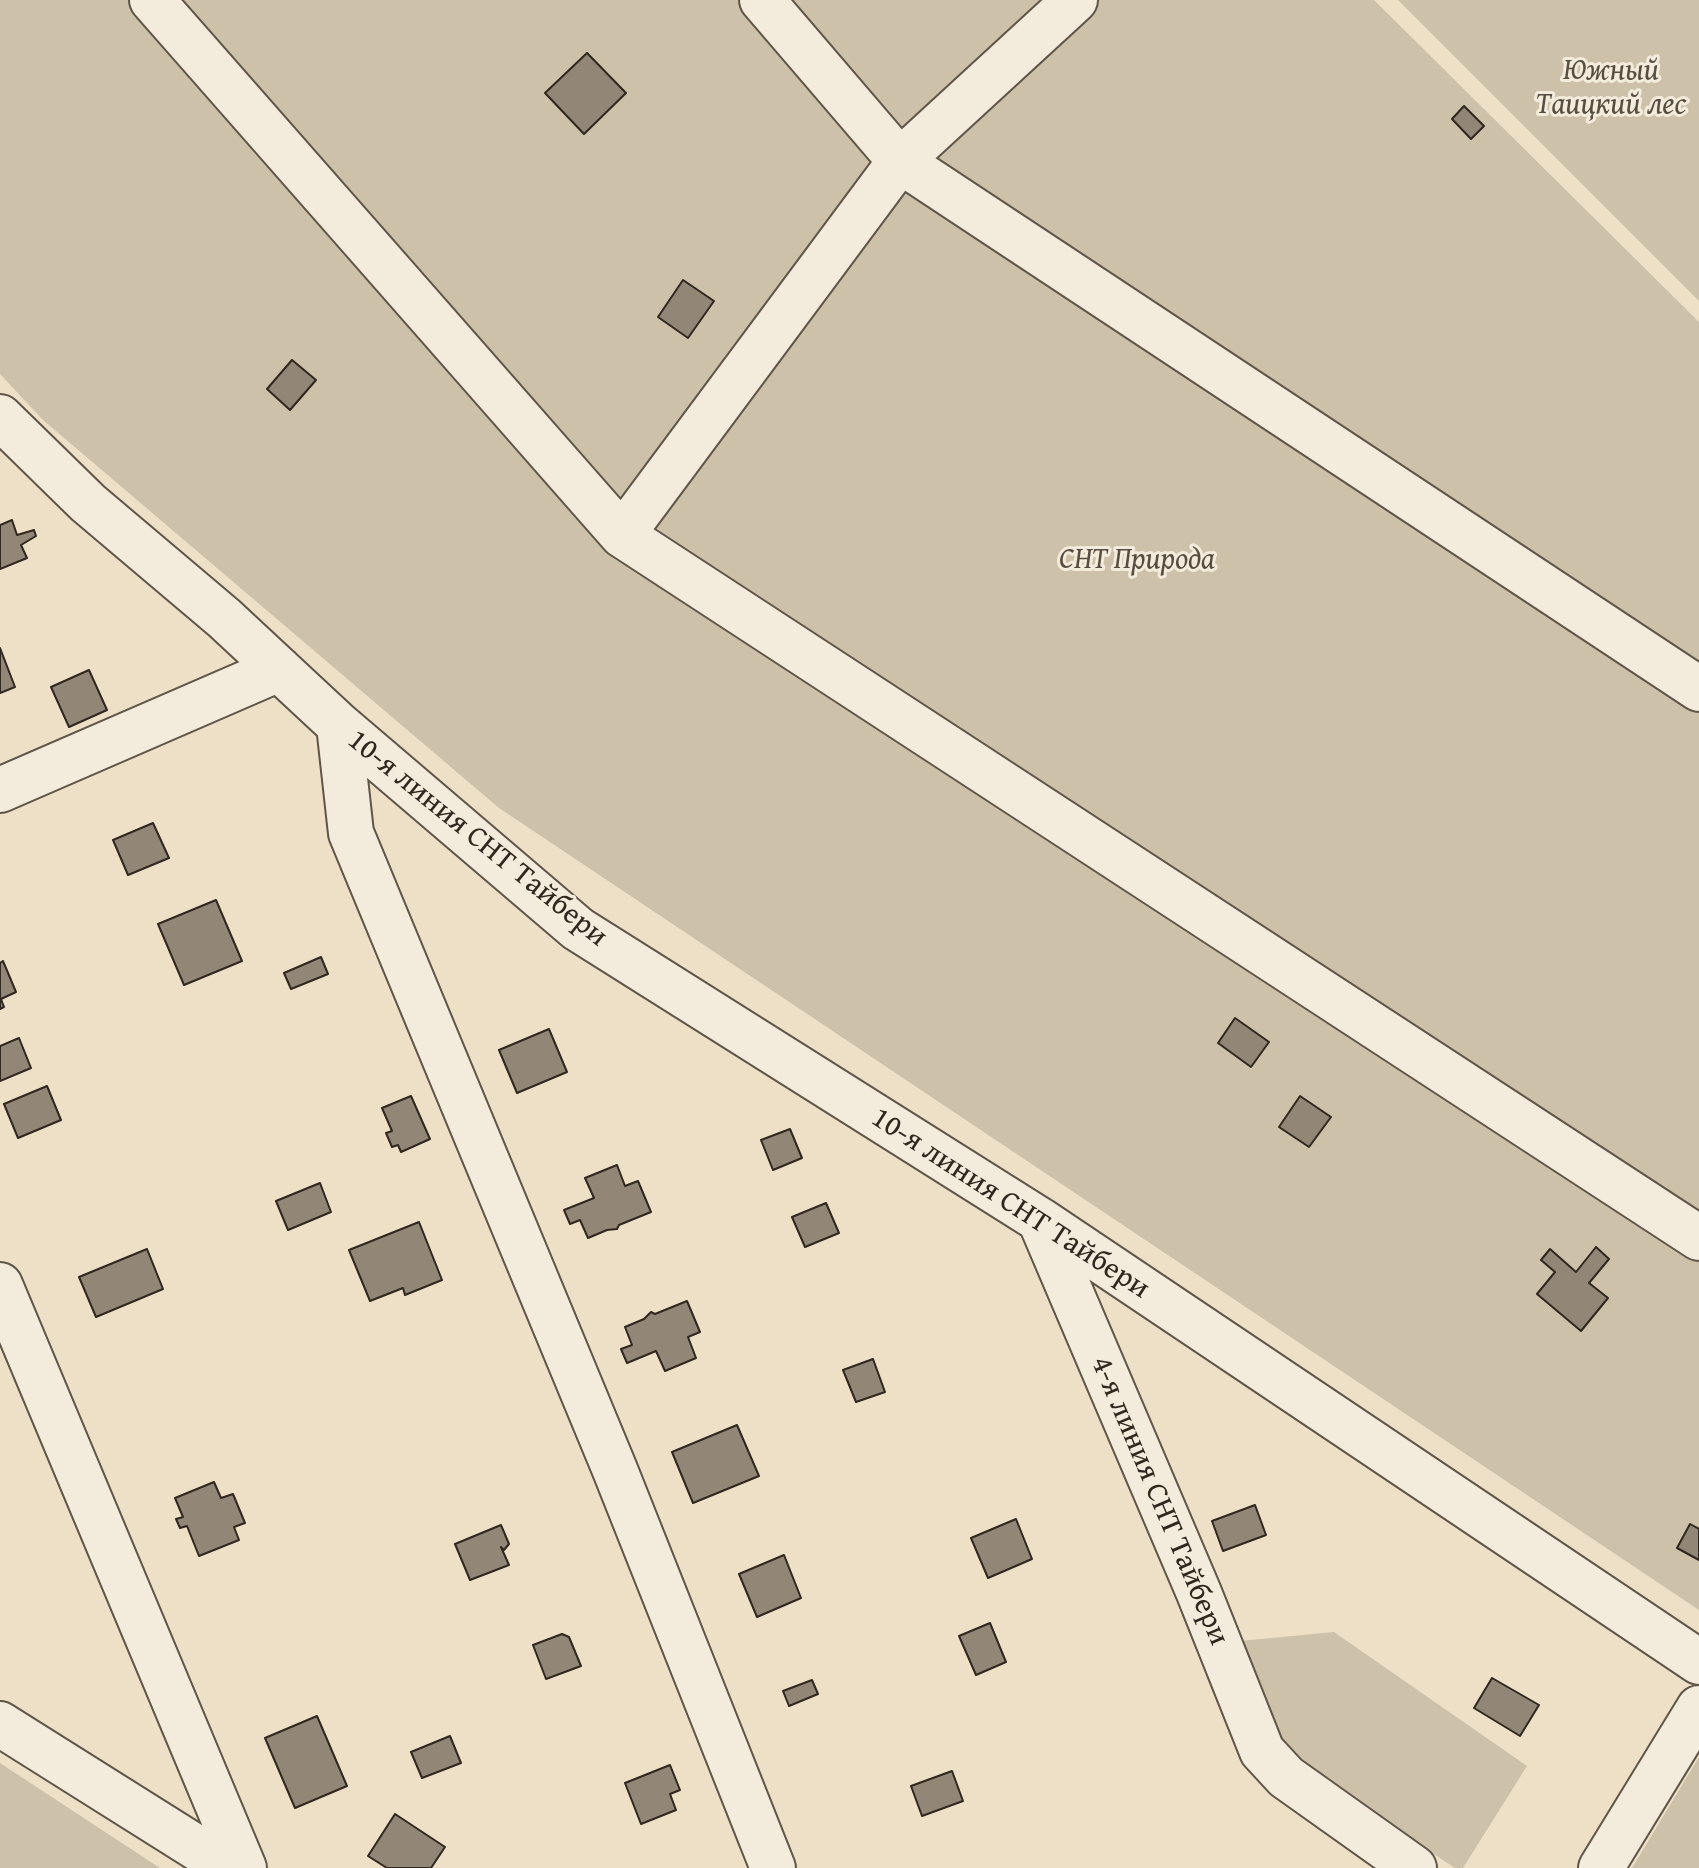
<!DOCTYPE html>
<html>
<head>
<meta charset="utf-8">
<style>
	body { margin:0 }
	canvas { display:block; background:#ede0c7 }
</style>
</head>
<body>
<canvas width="1699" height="1868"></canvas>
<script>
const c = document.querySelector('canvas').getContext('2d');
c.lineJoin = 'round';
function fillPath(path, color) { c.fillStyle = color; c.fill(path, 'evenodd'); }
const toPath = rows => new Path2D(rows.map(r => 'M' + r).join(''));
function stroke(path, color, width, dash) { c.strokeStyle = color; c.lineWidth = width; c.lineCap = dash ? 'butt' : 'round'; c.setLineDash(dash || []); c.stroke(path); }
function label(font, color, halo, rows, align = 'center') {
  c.font = font + ' "Gentium Book Plus",serif'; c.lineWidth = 6; c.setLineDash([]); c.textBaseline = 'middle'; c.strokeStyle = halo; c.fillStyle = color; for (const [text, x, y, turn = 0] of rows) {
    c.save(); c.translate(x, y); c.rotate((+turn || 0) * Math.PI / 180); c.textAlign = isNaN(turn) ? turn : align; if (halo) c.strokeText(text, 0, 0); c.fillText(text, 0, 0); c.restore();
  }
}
fillPath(toPath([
	[0,0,1374,0,1699,322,1699,1610,499,808,43,420,0,374],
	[1398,0,1699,0,1699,301],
	[1334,1632,1527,1766,1463,1868,1455,1868,1317,1776,1280,1739,1240,1641],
	[1699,1757,1699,1868,1632,1868],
	[0,1763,160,1868,0,1868]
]), '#cdc1aa');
const building = toPath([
	[587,53,626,93,584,134,545,93,587,53],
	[1464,106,1484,126,1471,139,1452,119,1464,106],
	[683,280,714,301,688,338,658,317,683,280],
	[292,360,316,380,290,410,267,389,292,360],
	[12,520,17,535,34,530,36,536,21,545,27,558,0,569,0,525,12,520],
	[0,648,15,687,0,693,0,648],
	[89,670,107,710,69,727,51,687,89,670],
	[153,823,169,858,128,875,113,840,153,823],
	[216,900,242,961,184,985,158,924,216,900],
	[321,957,328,974,291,989,284,973,321,957],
	[3,961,16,992,1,999,4,1007,0,1009,0,963,3,961],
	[1235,1018,1269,1042,1251,1067,1218,1043,1235,1018],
	[549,1029,567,1072,517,1093,499,1050,549,1029],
	[19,1038,31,1068,0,1081,0,1046,19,1038],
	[47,1086,61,1120,18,1138,4,1104,47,1086],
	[411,1096,430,1139,401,1152,398,1145,392,1147,386,1133,392,1131,382,1108,411,1096],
	[1300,1096,1331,1117,1309,1147,1279,1127,1300,1096],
	[790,1129,802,1158,773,1170,761,1140,790,1129],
	[617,1165,625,1186,638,1181,651,1212,619,1225,617,1229,607,1230,588,1238,580,1220,570,1224,564,1210,594,1198,585,1178,617,1165],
	[320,1183,331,1212,288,1230,276,1201,320,1183],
	[826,1203,839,1233,805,1247,792,1217,826,1203],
	[419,1222,442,1280,405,1295,403,1288,370,1301,349,1250,419,1222],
	[1596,1247,1609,1259,1589,1283,1608,1298,1581,1331,1537,1294,1555,1272,1541,1260,1550,1249,1576,1272,1596,1247],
	[147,1249,163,1289,96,1317,79,1277,147,1249],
	[687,1301,700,1332,688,1337,696,1358,665,1371,656,1351,627,1363,621,1349,632,1345,625,1327,644,1319,651,1312,655,1314,687,1301],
	[873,1359,885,1392,856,1402,843,1370,873,1359],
	[737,1425,759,1476,693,1503,672,1452,737,1425],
	[214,1482,221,1498,233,1494,245,1523,234,1527,239,1540,199,1556,187,1526,180,1528,176,1519,183,1517,175,1498,214,1482],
	[1255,1505,1266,1535,1223,1551,1212,1521,1255,1505],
	[1016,1519,1032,1559,988,1578,971,1538,1016,1519],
	[1690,1524,1699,1529,1699,1560,1677,1548,1690,1524],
	[501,1525,509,1544,504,1550,501,1547,509,1565,470,1580,455,1544,501,1525],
	[784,1555,801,1598,757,1617,739,1574,784,1555],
	[990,1623,1006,1662,976,1675,959,1636,990,1623],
	[562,1634,569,1637,581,1666,546,1679,533,1645,562,1634],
	[1492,1678,1539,1705,1520,1736,1474,1708,1492,1678],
	[812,1680,818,1694,789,1706,783,1691,812,1680],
	[317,1716,347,1786,295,1808,265,1738,317,1716],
	[450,1736,461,1763,422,1778,411,1752,450,1736],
	[670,1765,680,1790,670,1794,676,1810,641,1824,625,1783,670,1765],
	[952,1771,963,1801,922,1816,911,1786,952,1771],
	[395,1814,445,1847,431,1868,387,1868,368,1856,395,1814]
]);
fillPath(building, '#928776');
stroke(building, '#30271e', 2);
const minor = toPath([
	[152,0,622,535,1699,1238],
	[762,0,900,161,1699,689],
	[0,417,88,503,224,618,339,725,351,833,615,1470,773,1868],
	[622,535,900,161,1075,0],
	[339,725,578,929,1040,1220,1699,1662],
	[0,790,279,669],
	[1040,1220,1199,1593,1262,1751,1286,1777,1414,1868],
	[0,1285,244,1868],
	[0,1724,229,1868],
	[1601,1868,1699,1708]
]);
stroke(minor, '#5f5548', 48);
stroke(minor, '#f3ebdb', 44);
label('italic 30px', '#574e41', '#f3ebdb', [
	["Южный",1611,71],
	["Таицкий лес",1611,105],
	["СНТ Природа",1137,560]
]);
label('30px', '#30271e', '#f3ebdb', [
	["10-я линия СНТ Тайбери",477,839,39],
	["10-я линия СНТ Тайбери",1010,1204,33],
	["4-я линия СНТ Тайбери",1159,1501,67]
]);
</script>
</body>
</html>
